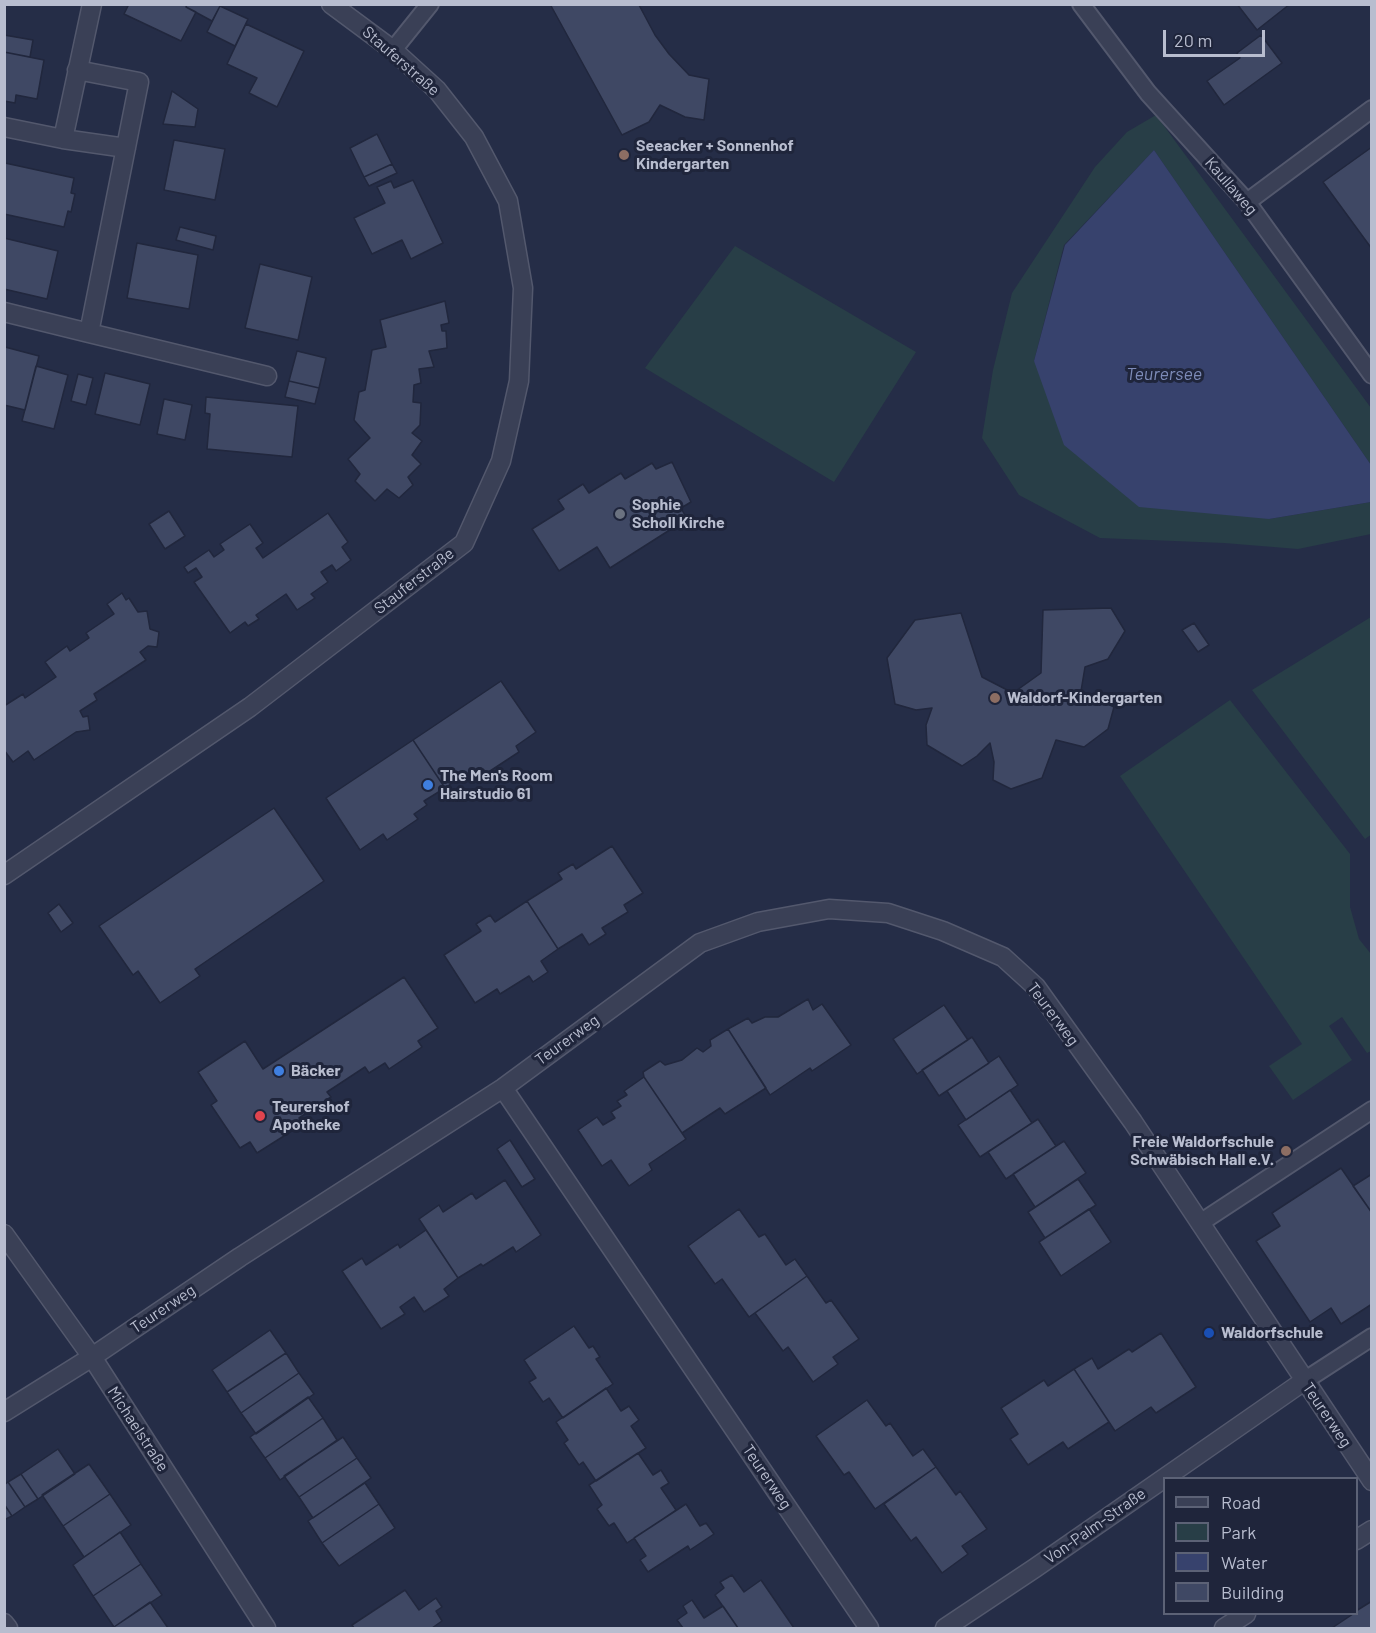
<!DOCTYPE html>
<html>
<head>
<meta charset="utf-8">
<style>
	body { margin:0 }
	#map { position:relative; width:1376px; height:1633px; overflow:hidden; background:#252d47; font-family:Barlow,sans-serif }
	canvas { display:block }
	.frame { position:absolute; inset:0; border:6px solid #b8bdcf; pointer-events:none }
	.legend { position:absolute; left:1163px; top:1477px; width:195px; height:138px; box-sizing:border-box; background:#1f253b; border:2px solid #5c6276; margin:0; padding:8px 10px; list-style:none; font-size:18px; color:#b8bdcf }
	.legend li { display:flex; align-items:center; gap:12px; height:30px }
	.legend b { width:30px; border:2px solid #5c6276 }
	.scale { position:absolute; left:1163px; top:30px; width:102px; height:27px; box-sizing:border-box; border:3px solid #b8bdcf; border-top:0; padding-left:8px; font-size:18px; line-height:21px; white-space:nowrap; color:#b8bdcf; -webkit-text-stroke:4px #1f253b; paint-order:stroke }
</style>
</head>
<body>
<div id="map">
<canvas width="1376" height="1633"></canvas>
<div class="frame"></div>
<ul class="legend">
<li><b style="height:8px;background:#3a4056"></b>Road</li>
<li><b style="height:16px;background:#283e47"></b>Park</li>
<li><b style="height:16px;background:#37426d"></b>Water</li>
<li><b style="height:16px;background:#3f4864"></b>Building</li>
</ul>
<div class="scale">20 m</div>
</div>
<script>
const c = document.querySelector('canvas').getContext('2d');
c.lineJoin = 'round';
function fillPath(path, color) { c.fillStyle = color; c.fill(path, 'evenodd'); }
const toPath = rows => new Path2D(rows.map(r => 'M' + r).join(''));
function stroke(path, color, width, dash) { c.strokeStyle = color; c.lineWidth = width; c.lineCap = dash ? 'butt' : 'round'; c.setLineDash(dash || []); c.stroke(path); }
function label(font, color, halo, rows, align = 'center') {
  c.font = font + ' Barlow,sans-serif'; c.lineWidth = 6; c.setLineDash([]); c.textBaseline = 'middle'; c.strokeStyle = halo; c.fillStyle = color; for (const [text, x, y, turn = 0] of rows) {
    c.save(); c.translate(x, y); c.rotate((+turn || 0) * Math.PI / 180); c.textAlign = isNaN(turn) ? turn : align; if (halo) c.strokeText(text, 0, 0); c.fillText(text, 0, 0); c.restore();
  }
}
fillPath(toPath([
	[1156,115,1371,408,1371,465,1154,150,1064,245,1034,361,1269,519,1371,502,1371,534,1298,549,1224,543,1100,538,1019,495,982,438,993,370,1012,293,1095,167,1127,132],
	[735,246,916,352,834,482,645,368],
	[1371,617,1372,834,1365,839,1252,690],
	[1230,700,1350,854,1350,907,1359,939,1371,954,1371,1051,1367,1053,1342,1017,1329,1026,1352,1060,1293,1100,1269,1066,1302,1044,1120,776]
]), '#283e47');
fillPath(toPath([
	[1154,150,1371,465,1371,502,1269,519,1139,507,1064,445,1034,361,1065,245]
]), '#37426d');
const building = toPath([
	[129,4,187,4,186,7,196,12,181,41,124,14,129,4],
	[187,4,221,4,212,21,186,7,187,4],
	[550,4,642,4,639,5,655,35,669,54,689,75,709,79,704,120,685,117,660,105,649,122,622,135,550,4],
	[1237,4,1290,4,1257,30,1237,4],
	[220,6,248,19,235,46,207,32,220,6],
	[246,24,304,51,277,107,249,93,257,78,227,64,246,24],
	[4,35,33,40,30,57,4,52,4,35],
	[1261,35,1282,63,1224,105,1207,81,1240,58,1237,53,1261,35],
	[4,52,44,60,37,99,16,95,15,103,4,101,4,52],
	[172,91,198,109,195,127,163,124,172,91],
	[377,134,392,164,364,177,350,148,377,134],
	[174,140,225,149,215,200,164,190,174,140],
	[1372,147,1372,249,1323,182,1372,147],
	[5,163,74,178,71,193,75,194,71,212,68,211,64,227,4,214,5,163],
	[392,164,397,173,369,186,364,177,392,164],
	[413,180,443,243,411,259,402,240,372,254,354,218,385,203,377,187,391,181,394,188,413,180],
	[180,227,216,236,213,250,176,240,180,227],
	[4,238,58,251,47,299,4,289,4,238],
	[137,243,198,255,189,309,127,298,137,243],
	[260,264,312,277,298,340,245,328,260,264],
	[445,301,449,323,441,325,442,331,446,331,447,348,429,351,434,367,419,369,421,383,414,385,413,402,421,403,420,425,412,433,422,441,412,455,421,464,408,477,413,485,399,498,387,489,375,501,355,481,360,474,348,459,370,438,354,420,359,392,365,390,372,350,386,347,380,320,445,301],
	[5,347,39,356,25,410,4,405,5,347],
	[297,351,326,358,319,388,289,381,297,351],
	[36,366,68,375,54,429,22,421,36,366],
	[105,373,150,384,140,425,95,414,105,373],
	[78,374,93,378,86,405,71,401,78,374],
	[289,381,319,388,315,404,285,397,289,381],
	[206,397,298,406,292,457,207,449,210,414,205,413,206,397],
	[164,399,192,405,185,440,157,434,164,399],
	[672,462,691,502,681,508,687,519,610,568,597,547,559,571,532,529,564,509,558,500,583,484,589,493,621,473,625,479,652,463,656,469,672,462],
	[169,511,185,536,165,549,149,524,169,511],
	[328,513,348,542,342,547,351,560,336,571,332,565,321,572,328,582,311,594,315,598,297,610,286,594,256,615,259,619,248,626,245,622,230,633,194,582,202,577,196,568,188,573,184,567,209,550,214,557,224,550,220,544,250,524,263,543,256,548,263,558,328,513],
	[122,593,126,600,129,598,138,612,147,611,150,629,159,632,157,647,148,646,140,652,146,660,94,694,97,700,80,711,83,717,88,716,90,730,76,732,34,760,28,751,13,762,4,750,4,706,23,694,25,698,56,677,45,662,67,646,70,651,89,638,86,633,114,614,107,604,122,593],
	[1111,608,1125,631,1108,659,1085,667,1081,691,1114,707,1108,729,1084,747,1056,740,1042,778,1011,789,993,780,994,762,990,743,977,756,962,766,927,745,926,725,932,708,916,710,895,704,887,658,915,620,961,613,982,677,1013,693,1041,673,1043,610,1111,608],
	[1194,623,1209,645,1198,652,1182,630,1194,623],
	[501,681,536,732,516,746,519,752,487,773,483,769,469,778,466,773,445,788,413,740,501,681],
	[413,740,445,788,424,801,427,805,414,814,418,819,387,840,383,834,360,850,326,798,413,740],
	[274,808,324,881,195,969,200,976,160,1003,138,971,133,975,99,926,274,808],
	[612,846,643,893,624,905,628,912,602,928,606,934,589,945,582,934,558,949,527,901,562,879,558,873,573,864,576,869,612,846],
	[527,901,558,949,541,961,548,972,533,982,529,976,500,994,497,989,475,1003,444,955,481,931,476,924,490,915,495,922,527,901],
	[59,904,73,923,61,932,48,913,59,904],
	[404,977,438,1028,418,1041,422,1047,389,1069,385,1063,369,1073,365,1067,327,1092,331,1097,299,1118,303,1124,257,1153,250,1142,240,1148,211,1105,217,1101,198,1072,245,1041,263,1069,404,977],
	[808,999,813,1010,822,1004,851,1045,812,1071,810,1068,770,1095,728,1029,748,1018,752,1023,765,1017,778,1017,808,999],
	[944,1005,968,1040,917,1074,893,1039,944,1005],
	[728,1029,766,1088,725,1114,720,1108,682,1133,644,1077,643,1072,660,1061,665,1065,682,1060,697,1048,703,1052,711,1046,710,1040,728,1029],
	[972,1037,989,1063,939,1096,922,1070,972,1037],
	[999,1056,1018,1085,966,1120,947,1091,999,1056],
	[644,1077,686,1139,649,1164,652,1170,629,1186,611,1160,602,1166,578,1130,597,1117,603,1125,615,1118,611,1112,621,1106,617,1101,627,1095,624,1091,644,1077],
	[1010,1090,1032,1123,980,1157,958,1125,1010,1090],
	[1038,1119,1056,1146,1006,1179,988,1152,1038,1119],
	[510,1140,535,1179,522,1187,497,1149,510,1140],
	[1064,1141,1086,1173,1035,1207,1013,1174,1064,1141],
	[1341,1168,1372,1213,1372,1304,1341,1324,1331,1308,1310,1322,1256,1241,1280,1226,1272,1213,1341,1168],
	[1372,1174,1372,1213,1353,1186,1372,1174],
	[1078,1179,1096,1205,1045,1238,1028,1212,1078,1179],
	[505,1180,541,1235,516,1252,513,1247,483,1266,481,1264,458,1278,419,1219,439,1205,443,1212,472,1193,476,1199,505,1180],
	[739,1209,759,1237,765,1234,786,1265,795,1259,807,1276,749,1317,722,1279,715,1284,688,1246,739,1209],
	[1089,1209,1111,1242,1061,1276,1039,1242,1089,1209],
	[426,1230,458,1278,444,1289,449,1296,424,1312,414,1297,400,1307,405,1314,381,1329,342,1271,362,1258,366,1265,398,1244,400,1248,426,1230],
	[807,1276,826,1303,831,1300,859,1339,833,1357,838,1364,813,1382,788,1347,783,1351,755,1313,807,1276],
	[574,1326,589,1348,593,1346,600,1357,596,1359,613,1384,563,1418,549,1398,543,1402,529,1382,536,1378,524,1360,574,1326],
	[270,1330,286,1353,227,1392,212,1370,270,1330],
	[1161,1333,1196,1387,1156,1413,1151,1407,1115,1431,1074,1369,1092,1358,1098,1369,1129,1349,1132,1352,1161,1333],
	[286,1353,299,1373,241,1413,227,1392,286,1353],
	[1074,1369,1109,1422,1068,1449,1063,1442,1028,1465,1010,1439,1018,1434,1001,1408,1044,1380,1048,1386,1074,1369],
	[299,1373,314,1394,256,1434,241,1413,299,1373],
	[606,1388,621,1411,629,1406,639,1420,631,1426,646,1448,596,1481,583,1462,579,1465,564,1443,568,1440,556,1422,606,1388],
	[308,1397,323,1418,265,1458,250,1437,308,1397],
	[867,1400,886,1426,890,1423,913,1456,923,1449,936,1467,875,1509,849,1472,844,1475,816,1436,867,1400],
	[323,1418,337,1440,280,1480,265,1458,323,1418],
	[343,1437,357,1458,299,1497,284,1476,343,1437],
	[58,1449,75,1474,38,1499,21,1474,58,1449],
	[638,1453,653,1475,661,1470,669,1483,661,1488,676,1510,627,1543,614,1523,609,1526,597,1509,602,1505,589,1485,638,1453],
	[357,1458,371,1478,313,1518,299,1497,357,1458],
	[89,1464,110,1494,63,1526,42,1495,89,1464],
	[936,1467,956,1495,960,1491,987,1529,962,1546,968,1554,942,1573,916,1537,911,1541,884,1504,936,1467],
	[21,1474,38,1499,25,1507,8,1482,21,1474],
	[8,1482,25,1507,12,1516,4,1504,4,1485,8,1482],
	[365,1483,379,1504,322,1543,308,1521,365,1483],
	[110,1494,131,1525,84,1557,63,1526,110,1494],
	[4,1504,12,1516,4,1520,4,1504],
	[379,1504,395,1528,339,1566,322,1543,379,1504],
	[686,1504,700,1526,706,1523,714,1534,690,1550,688,1546,648,1572,640,1560,646,1556,634,1538,686,1504],
	[120,1532,141,1564,93,1596,73,1565,120,1532],
	[141,1564,162,1595,114,1627,93,1596,141,1564],
	[732,1575,744,1592,761,1580,794,1628,738,1628,715,1595,724,1588,720,1582,732,1575],
	[405,1590,419,1610,436,1598,442,1607,436,1611,442,1621,432,1628,354,1628,352,1625,405,1590],
	[692,1600,704,1618,723,1606,738,1628,683,1628,677,1620,687,1613,683,1606,692,1600],
	[1372,1601,1372,1628,1332,1628,1353,1614,1356,1614,1356,1611,1372,1601],
	[150,1602,168,1628,111,1628,114,1627,150,1602]
]);
fillPath(building, '#3f4864');
stroke(building, '#21273d', 1.5);
const lane = toPath([
	[1081,4,1148,93,1247,202,1372,375],
	[393,50,430,4],
	[1247,202,1372,109],
	[1200,1223,1372,1110],
	[1304,1381,1372,1337]
]);
const street = toPath([
	[77,70,139,82,89,333,267,376],
	[4,127,63,139,92,4],
	[63,139,126,148],
	[4,312,89,333],
	[4,875,250,707,464,543,501,461,519,381,523,288,508,201,474,137,437,90,393,50,331,4],
	[503,1088,869,1628],
	[4,1234,92,1357,266,1628],
	[4,1412,92,1357,240,1257,503,1088,700,943,758,922,829,909,888,913,943,931,1003,957,1036,987,1133,1122,1372,1481],
	[1356,1540,1372,1530],
	[4,1623,8,1628],
	[945,1628,1035,1568,1304,1381],
	[1224,1628,1246,1614]
]);
stroke(lane, '#53586d', 20);
stroke(street, '#53586d', 21);
stroke(lane, '#3a4056', 16);
stroke(street, '#3a4056', 18);
for (const [x, y, r, color] of [
	[624,155,6,"#8d6e63"],
	[620,514,6,"#6b7280"],
	[995,698,6,"#8d6e63"],
	[428,785,6,"#3f7fe0"],
	[279,1071,6,"#3f7fe0"],
	[260,1116,6,"#e0444e"],
	[1286,1151,6,"#8d6e63"],
	[1209,1333,6,"#1a4fb4"]
]) { const dot = new Path2D(); dot.arc(x, y, r, 0, 2 * Math.PI); c.fillStyle = color; c.fill(dot); stroke(dot, '#1f253b', 2); }
label('16px', '#b8bdcf', '#1f253b', [
	["Stauferstraße",401,61,41],
	["Kaullaweg",1231,186,49],
	["Stauferstraße",414,581,-38],
	["Teurerweg",1053,1014,53],
	["Teurerweg",567,1040,-36],
	["Teurerweg",163,1309,-34],
	["Teurerweg",1327,1415,56],
	["Michaelstraße",138,1429,57],
	["Teurerweg",767,1477,56],
	["Von-Palm-Straße",1095,1526,-35]
]);
label('bold 16px', '#b8bdcf', '#1f253b', [
	["Seeacker + Sonnenhof",636,146],
	["Kindergarten",636,164],
	["Sophie",632,505],
	["Scholl Kirche",632,523],
	["Waldorf-Kindergarten",1007,698],
	["The Men's Room",440,776],
	["Hairstudio 61",440,794],
	["Bäcker",291,1071],
	["Teurershof",272,1107],
	["Apotheke",272,1125],
	["Freie Waldorfschule",1274,1142,"right"],
	["Schwäbisch Hall e.V.",1274,1160,"right"],
	["Waldorfschule",1221,1333]
], 'left');
label('italic 18px', '#7d8bb8', '#1f253b', [
	["Teurersee",1164,374]
]);
</script>
</body>
</html>
